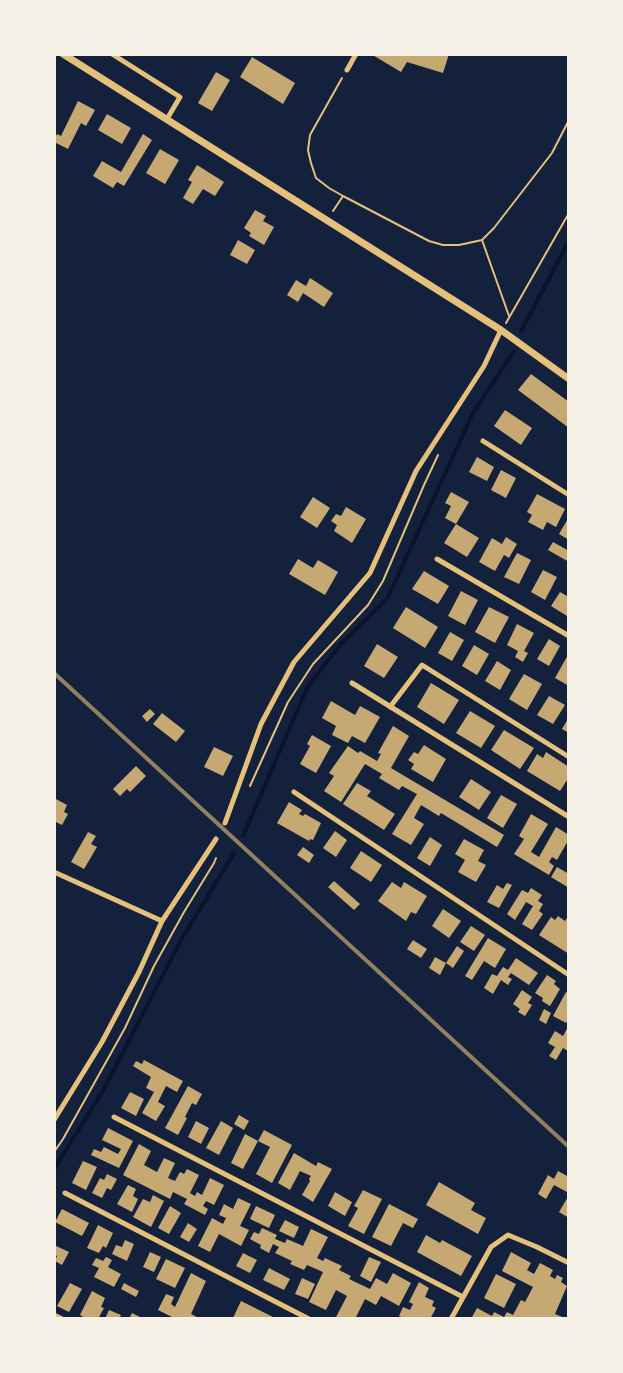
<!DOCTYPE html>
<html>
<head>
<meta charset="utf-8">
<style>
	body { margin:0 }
	#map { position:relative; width:623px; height:1373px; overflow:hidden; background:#14213d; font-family:"Zilla Slab",serif }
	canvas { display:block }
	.frame { position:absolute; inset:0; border:56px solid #f6f1e7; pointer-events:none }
</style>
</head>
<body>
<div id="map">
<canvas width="623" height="1373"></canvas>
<div class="frame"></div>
</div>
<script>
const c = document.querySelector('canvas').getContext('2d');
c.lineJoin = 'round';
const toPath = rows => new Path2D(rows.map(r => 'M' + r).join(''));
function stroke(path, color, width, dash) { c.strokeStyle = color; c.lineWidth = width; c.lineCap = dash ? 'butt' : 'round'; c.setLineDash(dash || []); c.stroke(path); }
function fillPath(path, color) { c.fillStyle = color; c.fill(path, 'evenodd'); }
stroke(toPath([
	[521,331,569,241],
	[243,836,308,686,341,644,387,599,473,413,514,351],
	[54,1169,103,1091,181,940,234,853]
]), '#0b132b', 4);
fillPath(toPath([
	[371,54,449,54,443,73,407,62,401,72],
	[252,57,295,83,283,104,240,77],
	[216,72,230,80,212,111,198,103],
	[78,101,95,110,86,126,81,123,68,149,54,142,54,140,57,134,61,136],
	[107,114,131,128,122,144,98,130],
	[143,134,152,140,124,186,117,182,113,188,93,176,102,161,121,172],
	[160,149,179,160,165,184,146,173],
	[197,165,224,182,215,196,203,189,193,204,183,198,192,182,188,180],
	[255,210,266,216,263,221,274,227,264,245,249,236,251,233,244,228],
	[238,240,255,250,247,264,230,255],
	[310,278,333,293,324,307,303,293,298,302,287,295,296,280,306,286],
	[531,374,569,402,569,428,518,390],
	[505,410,532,428,521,445,494,426],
	[477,457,494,467,487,481,469,472],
	[501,470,516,478,506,498,491,490],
	[451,492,469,502,456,524,479,538,467,557,444,543,456,524,445,518,451,506,445,503],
	[537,494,565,509,556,527,547,522,543,530,528,522,532,515,527,512],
	[313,497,330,508,317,528,300,517],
	[346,507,366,519,352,543,334,531,337,525,331,521,336,514,341,516],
	[569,517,569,540,559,534],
	[506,537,517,544,509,558,504,555,495,571,479,562,492,538,502,544],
	[553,542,569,551,569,562,548,550],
	[517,553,531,560,519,584,504,577],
	[298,559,313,568,318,560,338,572,325,595,289,574],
	[543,570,557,577,545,600,531,592],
	[424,571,449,586,438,604,412,589],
	[461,591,478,600,465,625,448,616],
	[560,592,567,596,569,592,569,612,567,616,551,606],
	[406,607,438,627,425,648,393,628],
	[489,607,509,617,495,643,475,632],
	[517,624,534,633,524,651,528,653,523,662,515,657,518,651,507,645],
	[450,632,464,640,452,661,438,653],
	[549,639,560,646,549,666,537,659],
	[377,644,398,657,384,678,364,666],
	[474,645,489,654,477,675,462,666],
	[569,653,569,686,555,678],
	[497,661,511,670,500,690,485,681],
	[524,674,542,684,527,710,509,699],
	[431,683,459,700,444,724,417,707],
	[549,696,565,705,553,724,537,715],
	[331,701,355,715,360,706,380,717,365,743,352,736,348,743,332,735,336,726,322,718],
	[150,709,155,714,147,722,142,716],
	[470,711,495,726,481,748,456,733],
	[162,713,185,731,176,742,153,724],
	[569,717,569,733,562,729],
	[393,726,409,736,391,768,504,835,497,847,441,813,439,816,421,805,414,818,424,824,411,845,392,834,417,794,402,786,399,790,379,778,382,774,365,764,341,802,324,791,334,776,329,773,348,746,358,753,360,751,377,761,381,754,378,753],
	[504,730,534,748,520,769,491,750],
	[312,735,331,746,316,773,300,764,310,746,307,744],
	[424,745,446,759,433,782,411,769,414,764,408,760,414,752,418,754],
	[214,747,233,756,223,776,204,767],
	[546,752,569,767,569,777,560,791,527,771,537,754,543,758],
	[136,766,146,776,130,792,127,789,120,796,113,789],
	[471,779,491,792,479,810,459,797],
	[357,783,371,791,367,796,395,814,384,830,343,804],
	[501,795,517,804,503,828,487,818],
	[54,798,67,805,64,812,68,814,62,825,54,821],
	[289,802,302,810,299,814,303,816,305,814,321,823,313,840,310,839,309,841,277,823],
	[531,814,548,824,531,852,539,857,556,827,569,835,569,839,557,860,552,857,549,862,554,866,549,875,514,854,524,839,519,836],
	[335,831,347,840,336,857,323,848],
	[88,832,96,836,91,844,97,847,84,869,71,862],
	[430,837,442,845,430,866,417,858],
	[464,839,484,850,478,861,486,865,476,882,458,872,465,860,455,854],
	[303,847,314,855,309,863,297,855],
	[361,851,382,865,371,882,350,868],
	[557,867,569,874,569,888,551,877],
	[334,881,360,904,354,910,328,887],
	[392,882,401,888,404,882,427,896,416,914,411,912,406,921,378,901],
	[507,883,512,885,499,908,487,902,497,885,503,889],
	[531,888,542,895,538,901,543,904,539,911,543,914,532,930,522,924,533,906,526,902,515,920,507,914,522,890,528,893],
	[443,909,461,921,449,938,432,926],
	[569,915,569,954,539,935,551,917,555,920,558,916,565,921],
	[471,926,485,935,474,951,460,942],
	[488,938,506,949,495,968,484,961,472,980,465,976],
	[413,940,427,949,421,958,407,949],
	[457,946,464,951,453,968,446,963,440,975,429,968,435,957,446,963],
	[516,958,538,973,529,985,511,973,508,977,512,979,508,985,501,980,493,994,484,988,492,974,497,976,503,967,508,970],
	[547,975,556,981,554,984,560,989,550,1006,542,1001,543,998,535,993],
	[522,990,532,997,528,1003,532,1005,525,1016,518,1012,520,1009,513,1004],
	[566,992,569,994,569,1018,566,1023,553,1016],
	[544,1009,551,1013,546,1024,539,1020],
	[569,1025,569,1049,568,1051,563,1048,556,1060,549,1056,555,1047,548,1043,555,1031,563,1036],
	[144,1060,183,1081,177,1092,166,1086,158,1102,165,1106,156,1121,142,1113,154,1092,146,1088,151,1077,133,1066,136,1061,142,1064],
	[188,1086,202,1094,196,1105,192,1103,185,1117,187,1118,178,1135,165,1128],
	[130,1092,144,1099,136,1116,121,1108],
	[239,1115,249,1121,244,1130,234,1124],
	[196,1121,209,1128,201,1144,188,1137],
	[221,1121,233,1128,219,1155,206,1148],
	[108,1128,133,1141,119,1168,91,1155,94,1149,101,1152,104,1147,118,1154,121,1149,102,1140],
	[264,1130,292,1145,272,1183,256,1174,270,1147,258,1141],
	[245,1134,258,1141,243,1169,231,1163],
	[139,1144,151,1151,144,1165,157,1172,164,1158,175,1163,168,1178,175,1181,180,1172,184,1174,187,1169,199,1175,190,1193,195,1196,197,1192,202,1195,210,1178,224,1185,214,1205,206,1201,203,1206,208,1209,205,1215,184,1204,187,1199,173,1192,170,1199,123,1175],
	[294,1153,316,1166,318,1162,332,1169,313,1202,302,1195,310,1181,309,1179,311,1176,300,1171,290,1190,278,1183],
	[83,1161,97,1167,86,1190,72,1183],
	[558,1171,569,1177,569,1188,567,1192,554,1185,546,1199,538,1194,548,1175,554,1179],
	[107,1174,117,1179,111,1190,107,1188,102,1198,92,1193,100,1178,104,1180],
	[439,1182,475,1203,471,1210,486,1218,478,1234,426,1205],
	[128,1185,136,1189,133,1196,138,1199,132,1212,117,1204],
	[363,1190,382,1199,364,1234,348,1226,358,1208,354,1206],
	[335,1192,352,1202,345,1216,328,1206],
	[153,1195,164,1201,151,1227,133,1217,143,1199,150,1202],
	[569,1195,569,1218,559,1212],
	[238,1198,251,1204,240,1226,249,1230,241,1246,219,1234,210,1252,198,1246,212,1218,223,1224,226,1218,219,1215,224,1204,233,1209],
	[389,1204,418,1219,413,1228,403,1223,391,1246,372,1237],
	[170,1206,181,1213,169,1234,158,1228],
	[256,1206,275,1215,269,1228,250,1219],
	[62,1209,89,1223,82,1236,55,1222],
	[285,1220,299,1227,294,1238,279,1231],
	[188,1223,197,1229,189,1242,180,1237],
	[98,1225,113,1233,106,1248,103,1246,99,1253,87,1248],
	[262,1228,277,1235,275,1239,285,1243,287,1239,303,1246,311,1229,328,1237,317,1258,323,1261,325,1258,342,1266,339,1270,351,1276,349,1279,370,1289,376,1278,387,1284,393,1273,411,1283,399,1306,381,1296,376,1305,365,1299,355,1319,335,1319,347,1296,336,1290,326,1310,309,1302,323,1272,307,1265,304,1270,290,1264,292,1261,275,1253,279,1247,273,1244,269,1253,260,1248,261,1245,250,1239,254,1232,259,1234],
	[426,1235,440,1243,442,1240,472,1256,461,1276,417,1252],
	[125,1240,134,1244,127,1261,112,1254,116,1245,122,1247],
	[54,1245,69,1252,62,1265,55,1261,57,1256,54,1254],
	[150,1252,161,1257,154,1272,143,1267],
	[511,1252,531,1263,527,1270,534,1274,540,1263,553,1270,550,1276,555,1279,557,1275,563,1278,561,1282,567,1286,555,1314,567,1319,471,1319,477,1308,492,1316,494,1312,504,1317,507,1312,513,1315,521,1300,525,1302,533,1287,502,1271],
	[243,1253,257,1260,250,1273,236,1266],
	[106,1257,112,1260,108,1267,121,1274,114,1287,94,1277,99,1268,92,1265,96,1258,103,1261],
	[369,1257,381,1262,371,1282,360,1276],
	[166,1259,185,1268,175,1288,156,1279],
	[269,1268,290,1279,284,1290,263,1280],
	[191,1273,206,1281,191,1314,197,1317,196,1319,176,1319,158,1310,166,1294,174,1297,171,1304,175,1307],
	[496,1274,516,1284,504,1308,484,1298],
	[302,1278,315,1284,308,1299,295,1294],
	[419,1282,429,1288,425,1297,434,1301,432,1306,436,1308,430,1319,405,1319,399,1316,403,1307,410,1310,413,1304,409,1302],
	[70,1283,82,1289,69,1312,57,1306],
	[124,1283,139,1291,136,1297,121,1289],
	[92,1291,105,1298,101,1307,104,1308,98,1319,87,1319,80,1315],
	[241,1301,277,1319,233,1318],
	[109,1310,121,1315,119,1319,105,1319],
	[132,1313,144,1319,129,1319]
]), '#c6a872');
stroke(toPath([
	[342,78,310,135,308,150,311,163,316,178,329,188,343,196,429,241,443,245,459,245,482,240,494,228,552,153,569,120],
	[333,211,343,196],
	[482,240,509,316],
	[506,323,569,213],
	[250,786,288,702,313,664,368,605,383,581,424,485,438,455],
	[54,1152,63,1139,125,1028,154,966,184,912,214,863,216,858]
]), '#e5c07b', 2);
stroke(toPath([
	[112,54,180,97,167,119],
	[347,70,356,54],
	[483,441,569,495],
	[437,559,569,636],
	[352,683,569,817],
	[390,707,422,665,569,757],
	[294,792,569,975],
	[225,823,261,724,294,662,370,573,416,471,484,366,501,330],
	[54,872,162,921],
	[114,1117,463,1297],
	[54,1120,102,1042,139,972,162,921,216,839],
	[65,1193,309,1319],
	[54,1315,62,1319],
	[451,1319,491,1247,508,1235,537,1247,569,1263]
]), '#e5c07b', 5);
stroke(toPath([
	[63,54,501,330,569,379]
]), '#e5c07b', 7);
stroke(toPath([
	[54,673,569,1147]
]), '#918062', 4);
</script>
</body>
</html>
